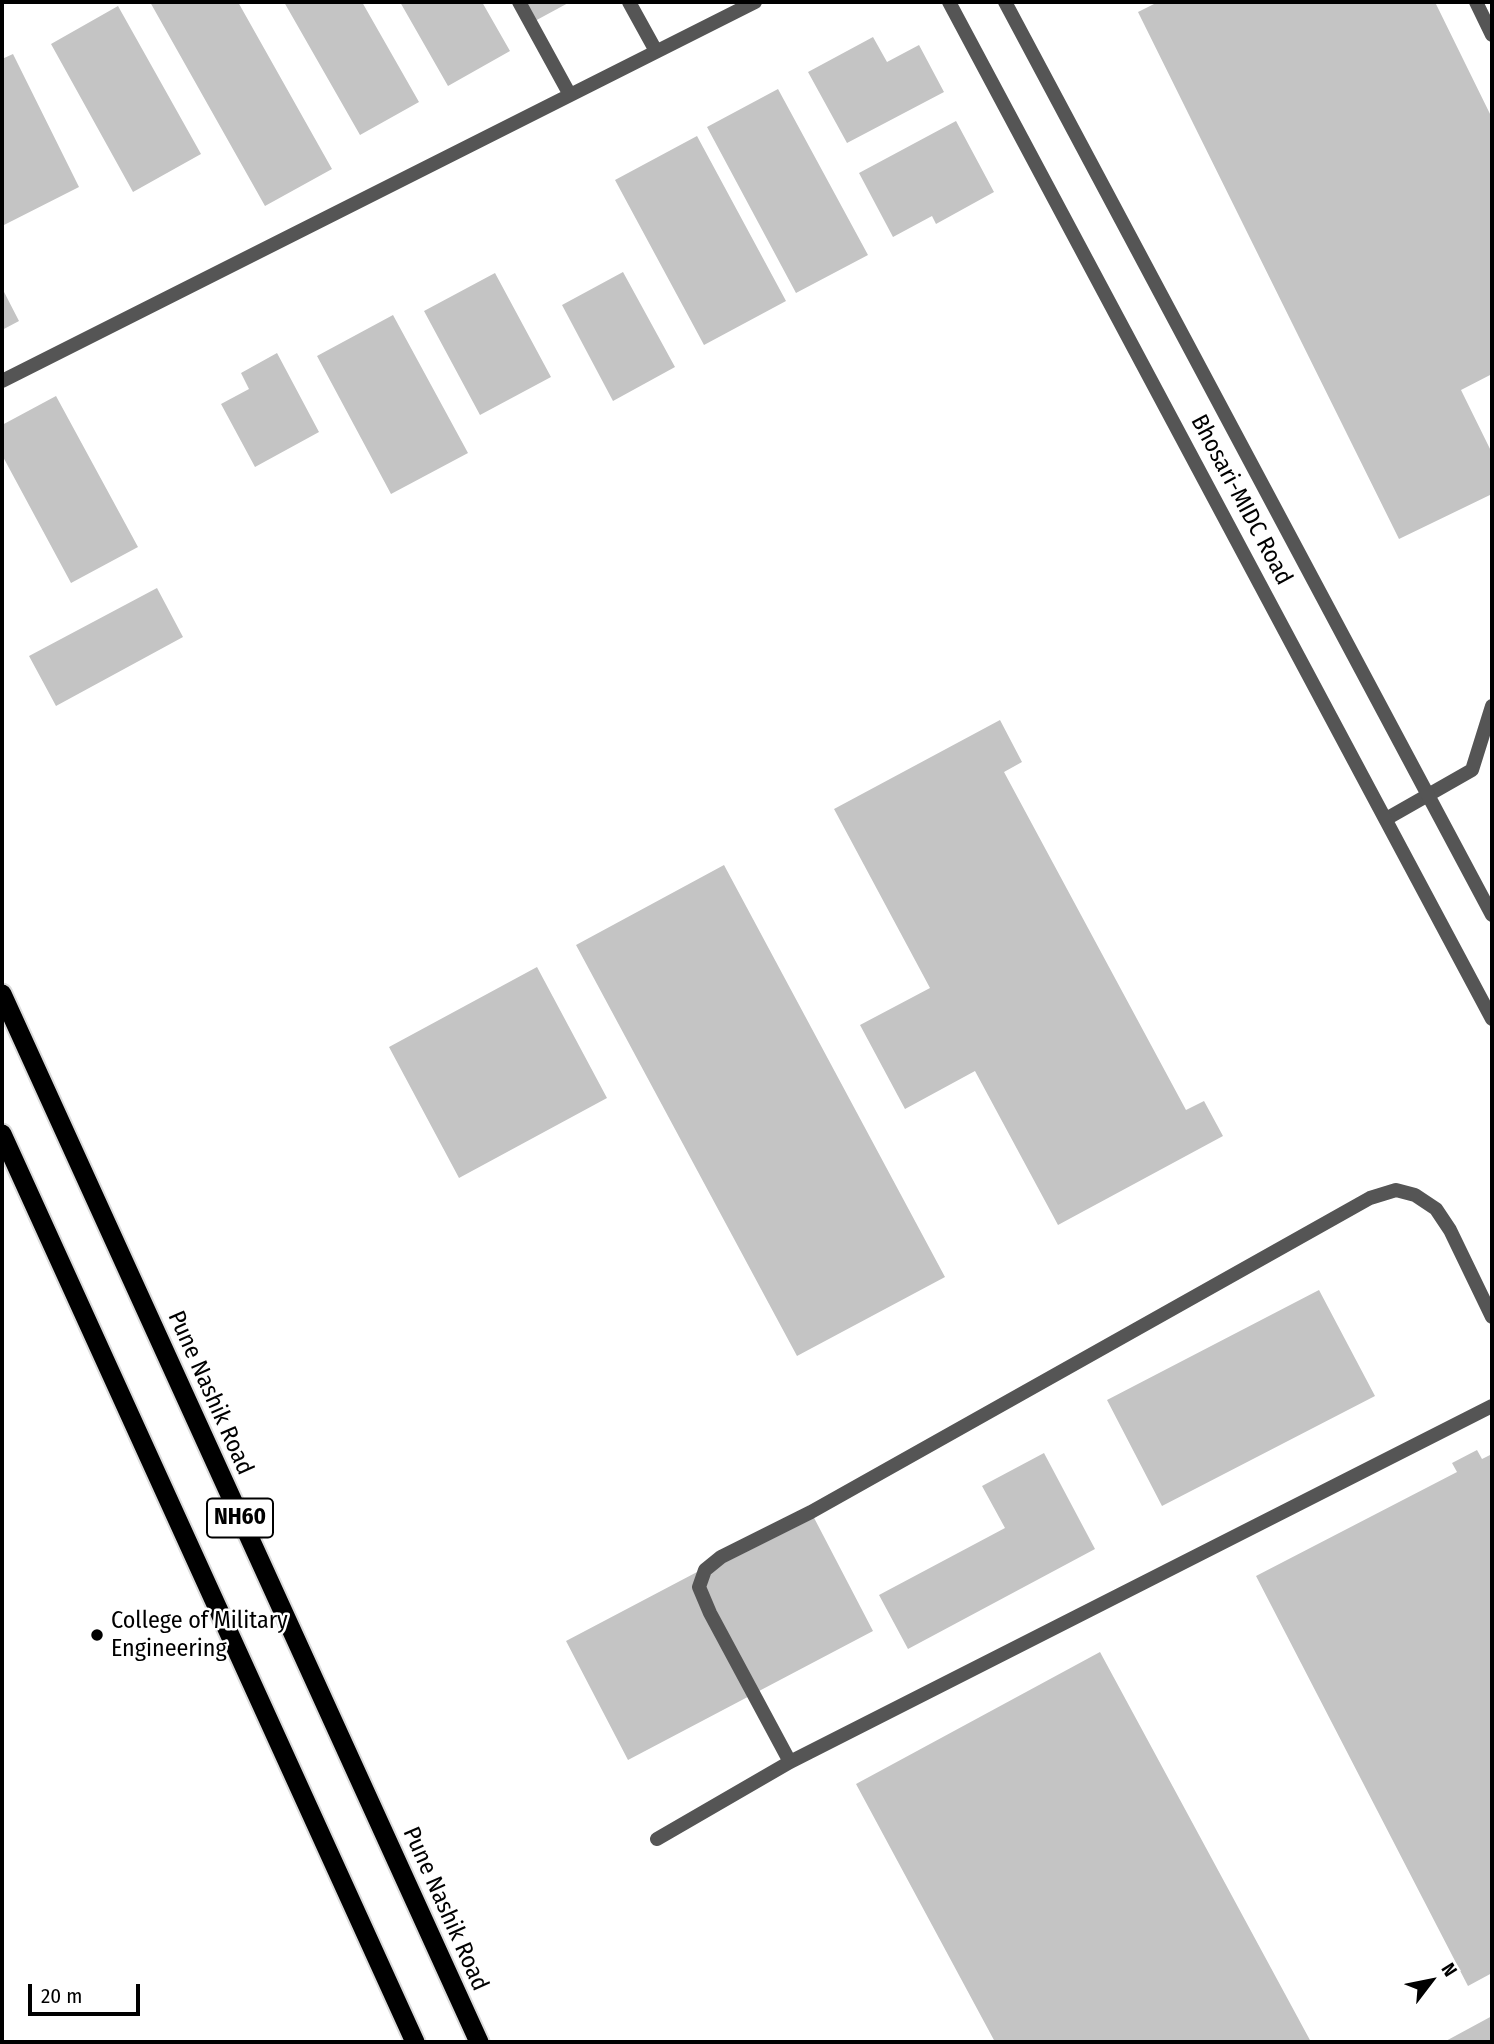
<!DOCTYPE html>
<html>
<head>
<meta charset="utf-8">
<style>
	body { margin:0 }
	#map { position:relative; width:1494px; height:2044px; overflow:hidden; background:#fff; font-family:"Fira Sans Condensed",sans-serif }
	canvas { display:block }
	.frame { position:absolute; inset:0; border:4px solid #000; pointer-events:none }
	.north { position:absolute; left:1396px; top:1946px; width:70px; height:70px; -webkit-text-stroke:5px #fff; paint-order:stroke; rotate:58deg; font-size:19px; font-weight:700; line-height:28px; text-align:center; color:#000 }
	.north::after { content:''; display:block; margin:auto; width:24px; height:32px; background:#000; clip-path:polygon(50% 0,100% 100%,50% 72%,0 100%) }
	.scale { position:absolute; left:28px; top:1984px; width:112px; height:32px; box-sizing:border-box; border:4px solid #000; border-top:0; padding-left:9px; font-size:21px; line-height:24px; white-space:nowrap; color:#000; -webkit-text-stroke:5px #fff; paint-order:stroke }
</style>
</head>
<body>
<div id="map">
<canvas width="1494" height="2044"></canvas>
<div class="frame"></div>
<div class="north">N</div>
<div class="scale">20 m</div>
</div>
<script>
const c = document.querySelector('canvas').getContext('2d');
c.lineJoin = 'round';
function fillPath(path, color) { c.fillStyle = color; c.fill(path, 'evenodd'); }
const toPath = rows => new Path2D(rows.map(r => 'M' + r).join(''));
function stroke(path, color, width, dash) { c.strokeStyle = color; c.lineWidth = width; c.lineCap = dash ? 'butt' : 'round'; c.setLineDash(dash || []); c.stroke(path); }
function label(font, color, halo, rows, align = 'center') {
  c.font = font + ' "Fira Sans Condensed",sans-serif'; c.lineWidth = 5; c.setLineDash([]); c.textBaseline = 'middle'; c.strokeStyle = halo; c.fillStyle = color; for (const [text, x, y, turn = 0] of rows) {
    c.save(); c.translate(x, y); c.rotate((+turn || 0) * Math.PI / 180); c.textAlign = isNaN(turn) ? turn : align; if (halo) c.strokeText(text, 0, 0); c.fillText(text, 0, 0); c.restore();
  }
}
fillPath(toPath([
	[150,2,238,2,332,169,265,206],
	[284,2,362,2,419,102,360,135],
	[400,2,482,2,510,51,448,86],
	[522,2,570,2,533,22],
	[1158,2,1435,2,1492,118,1492,374,1461,390,1492,453,1492,494,1399,539,1138,12],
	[118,6,201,154,133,192,51,44],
	[873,37,887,62,919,45,944,92,847,143,808,72],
	[13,54,79,187,2,226,2,59],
	[778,89,868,255,796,293,707,127],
	[956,121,994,192,936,224,932,216,893,237,859,173],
	[697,136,786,301,704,345,615,180],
	[623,272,675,367,613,401,562,305],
	[495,273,551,377,480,415,424,311],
	[2,288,19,321,2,330],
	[393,315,468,453,391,494,317,356],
	[277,353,319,432,255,467,221,404,249,389,241,373],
	[56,396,138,547,71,583,2,455,2,425],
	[157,588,183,637,56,706,29,656],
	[1000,720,1022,762,1004,772,1186,1110,1204,1101,1223,1136,1058,1225,975,1071,905,1109,860,1025,930,988,834,809],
	[724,865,945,1277,797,1356,576,945],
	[537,967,607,1098,459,1178,389,1047],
	[1319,1290,1375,1396,1162,1506,1107,1400],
	[1477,1450,1482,1459,1492,1454,1492,1973,1468,1986,1256,1576,1457,1472,1452,1463],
	[1044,1453,1095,1549,908,1649,879,1595,1005,1528,982,1486],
	[811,1512,873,1631,628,1760,566,1641],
	[1100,1652,1311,2042,995,2042,856,1784],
	[1492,2016,1492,2042,1444,2042]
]), '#c4c4c4');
const trunk = toPath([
	[2,994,479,2042],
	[2,1134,415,2042]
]);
stroke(trunk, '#dbdbdb', 23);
stroke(toPath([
	[519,2,570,95],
	[629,2,656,51],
	[1476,2,1492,35],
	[2,381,755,2],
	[1386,819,1472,770,1492,706],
	[790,1762,710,1613,699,1587,705,1570,721,1557,811,1512,1370,1198,1396,1190,1415,1195,1436,1209,1450,1230,1492,1317],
	[657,1839,790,1762,1492,1406]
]), '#555', 14);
stroke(toPath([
	[949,2,1492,1019],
	[1005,2,1492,915]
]), '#555', 14);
stroke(trunk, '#000', 19);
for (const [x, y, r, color] of [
	[97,1635,7,"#000"]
]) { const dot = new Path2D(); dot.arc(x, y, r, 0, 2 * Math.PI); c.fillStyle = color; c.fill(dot); stroke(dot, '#fff', 2.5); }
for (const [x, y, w] of [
	[240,1518,66]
]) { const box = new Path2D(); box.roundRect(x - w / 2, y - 19.5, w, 39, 5); c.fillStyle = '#fff'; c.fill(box); stroke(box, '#000', 2); }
label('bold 23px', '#000', null, [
	["NH60",240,1518]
]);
label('24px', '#000', '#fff', [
	["Bhosari-MIDC Road",1241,500,62],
	["Pune Nashik Road",210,1393,66],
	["Pune Nashik Road",445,1909,66]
]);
label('24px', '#000', '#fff', [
	["College of Military",111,1621],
	["Engineering",111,1649]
], 'left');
</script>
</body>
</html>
